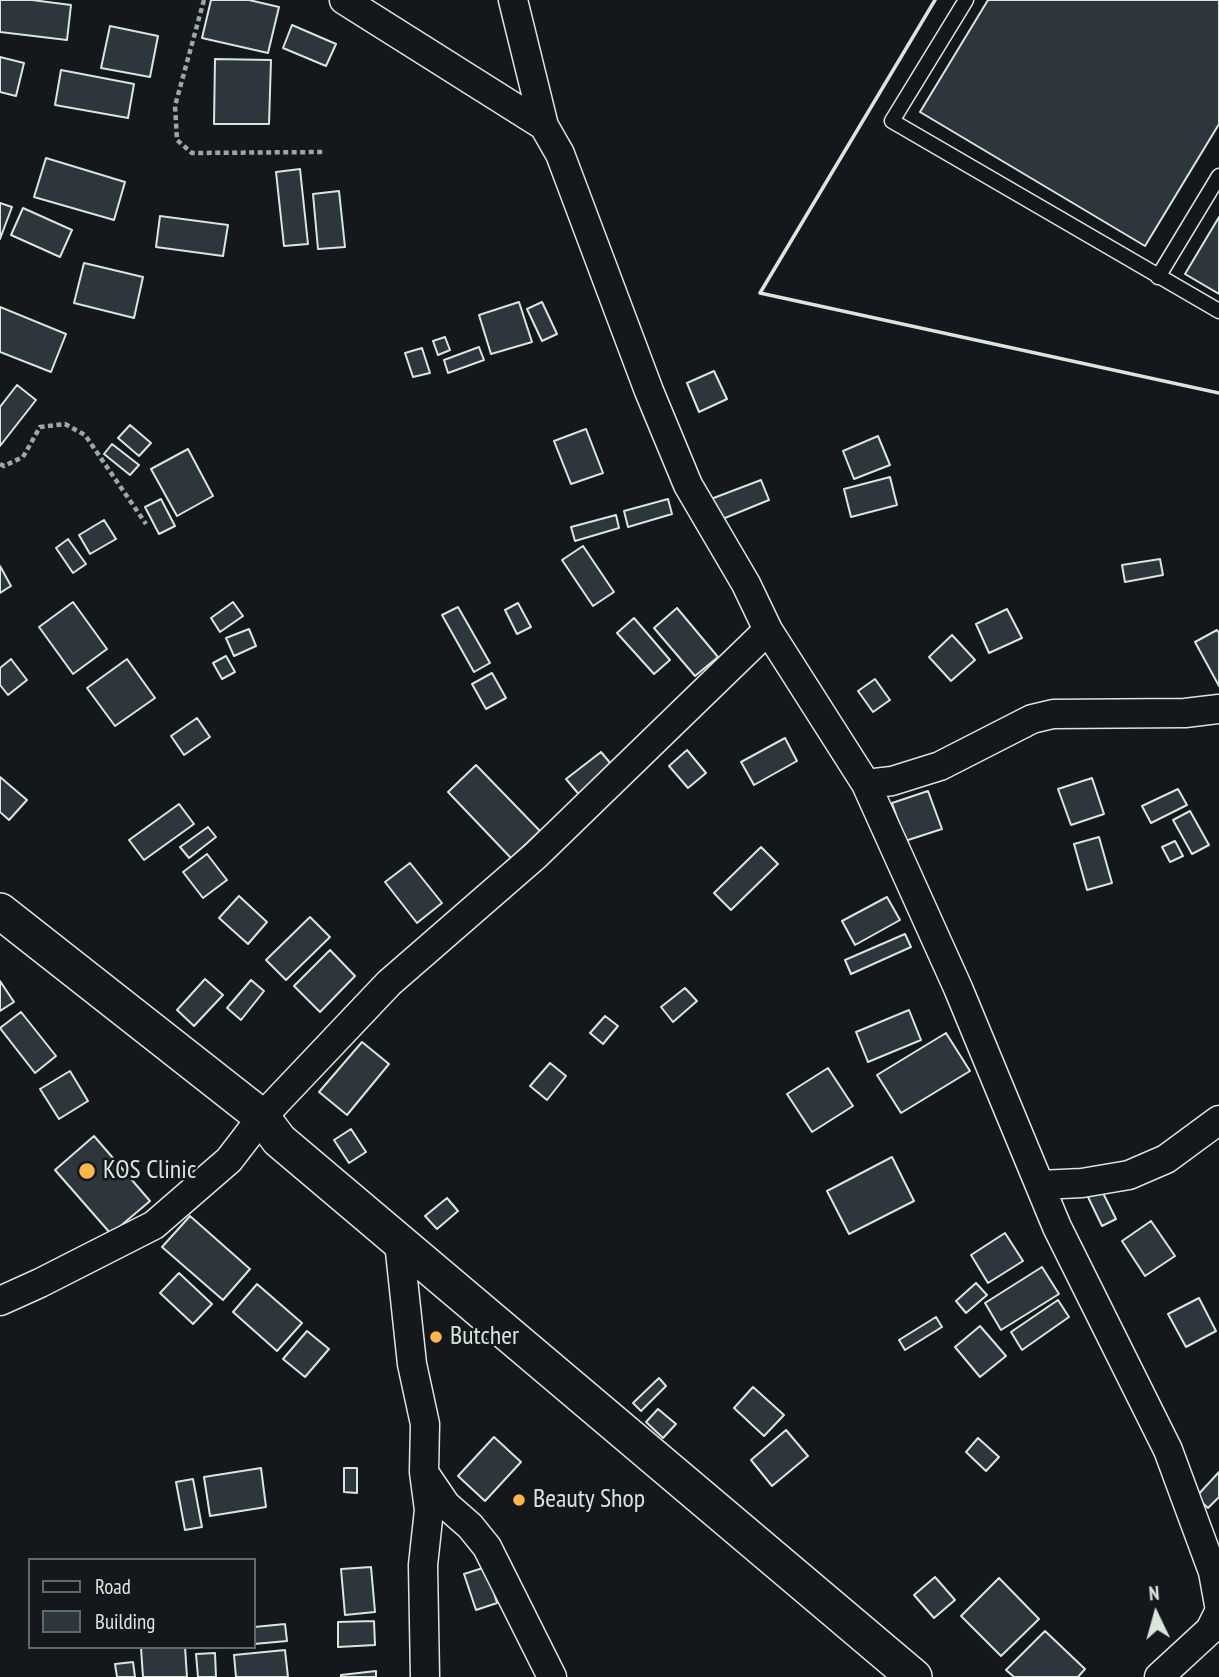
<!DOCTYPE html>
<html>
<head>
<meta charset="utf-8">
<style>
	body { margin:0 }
	#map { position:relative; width:1219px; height:1677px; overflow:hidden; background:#14181c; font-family:"PT Sans Narrow",sans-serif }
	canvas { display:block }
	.legend { position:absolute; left:28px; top:1558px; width:228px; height:91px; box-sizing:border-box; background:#14181c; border:2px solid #626a69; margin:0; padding:9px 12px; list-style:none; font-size:21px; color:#d8e6dc }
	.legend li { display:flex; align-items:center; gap:14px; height:35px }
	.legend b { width:35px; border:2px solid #626a69 }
	.north { position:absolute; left:1121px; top:1579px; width:70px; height:70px; -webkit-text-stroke:5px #14181c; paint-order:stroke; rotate:355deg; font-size:19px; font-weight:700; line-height:28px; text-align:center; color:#d8e6dc }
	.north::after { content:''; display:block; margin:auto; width:24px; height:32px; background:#d8e6dc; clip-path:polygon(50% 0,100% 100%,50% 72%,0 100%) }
</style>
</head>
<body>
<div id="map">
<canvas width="1219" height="1677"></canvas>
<ul class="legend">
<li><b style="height:9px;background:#14181c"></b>Road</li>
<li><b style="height:19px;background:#2c363c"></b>Building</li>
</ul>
<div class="north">N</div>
</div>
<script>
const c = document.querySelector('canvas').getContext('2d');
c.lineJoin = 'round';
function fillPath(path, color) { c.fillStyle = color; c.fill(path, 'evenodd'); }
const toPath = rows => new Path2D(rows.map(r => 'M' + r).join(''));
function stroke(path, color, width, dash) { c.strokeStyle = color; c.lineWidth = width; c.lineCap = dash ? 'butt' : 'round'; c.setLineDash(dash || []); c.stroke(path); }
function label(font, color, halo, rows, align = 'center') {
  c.font = font + ' "PT Sans Narrow",sans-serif'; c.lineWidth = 5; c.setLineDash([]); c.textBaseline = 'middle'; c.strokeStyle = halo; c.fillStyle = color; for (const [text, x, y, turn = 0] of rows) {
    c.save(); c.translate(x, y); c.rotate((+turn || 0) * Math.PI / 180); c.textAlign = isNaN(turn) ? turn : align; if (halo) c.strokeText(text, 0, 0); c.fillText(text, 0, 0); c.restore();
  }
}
const building = toPath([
	[0,0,32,0,71,5,67,40,0,32,0,0],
	[211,0,249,0,279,7,268,53,202,38,211,0],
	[988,0,1219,0,1219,124,1145,246,920,112,988,0],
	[292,25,336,44,326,66,283,48,292,25],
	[110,26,158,36,150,77,101,68,110,26],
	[0,57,24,63,16,96,0,92,0,57],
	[215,59,271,60,269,124,214,124,215,59],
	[61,70,134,84,128,118,55,105,61,70],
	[46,158,125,182,114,220,34,197,46,158],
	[300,169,308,244,284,246,276,172,300,169],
	[339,191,345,247,318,249,313,194,339,191],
	[0,203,12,207,0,239,0,203],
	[23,208,72,230,60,257,11,235,23,208],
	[160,216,228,225,223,256,156,247,160,216],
	[1219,217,1219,294,1185,274,1219,217],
	[84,263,143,277,134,318,74,303,84,263],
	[519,302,532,342,491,354,479,315,519,302],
	[542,302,557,334,542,341,527,309,542,302],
	[0,307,66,334,51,372,0,352,0,307],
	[445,337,450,350,438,355,433,341,445,337],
	[479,347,484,360,448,373,444,360,479,347],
	[422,348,430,373,413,377,405,353,422,348],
	[714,371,727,399,699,412,687,383,714,371],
	[17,385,36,400,0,446,0,407,17,385],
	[130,425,151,443,139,456,118,438,130,425],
	[586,429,603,473,571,484,554,441,586,429],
	[878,436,890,465,854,479,843,451,878,436],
	[112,444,139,465,130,475,104,454,112,444],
	[188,449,213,496,177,516,151,469,188,449],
	[890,477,897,505,851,517,844,489,890,477],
	[761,480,769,500,720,520,711,499,761,480],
	[161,499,175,526,159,534,145,507,161,499],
	[668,499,672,514,628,527,624,511,668,499],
	[616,515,619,528,575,541,571,527,616,515],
	[104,520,116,539,90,554,79,535,104,520],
	[68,539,86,564,73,573,56,548,68,539],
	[583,546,614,592,593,606,562,560,583,546],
	[1160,559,1163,575,1125,582,1122,565,1160,559],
	[0,566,11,586,0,593,0,566],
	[73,602,107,649,73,674,39,627,73,602],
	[233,602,243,616,220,632,211,618,233,602],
	[518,603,531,627,517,634,505,610,518,603],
	[458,607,490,663,474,672,442,615,458,607],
	[677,608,718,657,695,676,654,628,677,608],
	[1007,609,1022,638,989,653,976,624,1007,609],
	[634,618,670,660,654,674,617,633,634,618],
	[249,629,256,646,234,656,226,638,249,629],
	[1217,630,1219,633,1219,686,1195,642,1217,630],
	[952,635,975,660,951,681,929,657,952,635],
	[226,656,235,672,222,679,213,663,226,656],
	[11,659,27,680,8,695,0,685,0,668,11,659],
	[127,659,155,698,115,726,87,688,127,659],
	[492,673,506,698,486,709,472,684,492,673],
	[875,679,890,700,873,712,858,691,875,679],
	[197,718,210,737,184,755,171,736,197,718],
	[785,738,797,761,754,785,741,762,785,738],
	[687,750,706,773,688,788,669,766,687,750],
	[601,752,616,770,582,798,566,779,601,752],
	[476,765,540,831,511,858,448,792,476,765],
	[0,777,27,800,9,820,0,812,0,777],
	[1092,778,1104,814,1071,825,1058,789,1092,778],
	[1178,789,1187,805,1151,823,1142,806,1178,789],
	[928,791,942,829,905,841,892,803,928,791],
	[179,804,194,824,144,860,129,840,179,804],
	[1190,811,1209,845,1192,854,1173,820,1190,811],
	[208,827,216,837,189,858,180,847,208,827],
	[1099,837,1112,883,1087,890,1074,844,1099,837],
	[1175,841,1183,856,1170,862,1162,847,1175,841],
	[761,847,778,864,731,910,714,893,761,847],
	[207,854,227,880,203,898,183,872,207,854],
	[410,863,442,903,417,923,385,882,410,863],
	[239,896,267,922,248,944,219,918,239,896],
	[887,897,900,920,855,945,842,921,887,897],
	[310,917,330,937,286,980,266,960,310,917],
	[905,934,911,947,851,974,845,960,905,934],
	[330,950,355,976,320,1012,294,986,330,950],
	[205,979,223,995,194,1026,177,1010,205,979],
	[251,980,264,991,241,1020,227,1008,251,980],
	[0,981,14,1002,0,1011,0,981],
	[685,988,697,1001,673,1022,661,1007,685,988],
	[909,1010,921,1040,868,1062,856,1032,909,1010],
	[21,1012,56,1056,35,1073,0,1028,21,1012],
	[605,1016,618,1026,603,1044,590,1033,605,1016],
	[946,1033,970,1071,901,1113,877,1075,946,1033],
	[362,1042,389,1064,347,1115,319,1092,362,1042],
	[550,1063,566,1076,547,1100,530,1086,550,1063],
	[828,1068,853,1106,812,1132,787,1094,828,1068],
	[70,1071,88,1101,59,1119,40,1089,70,1071],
	[351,1129,366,1152,349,1163,334,1140,351,1129],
	[94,1136,150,1201,111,1234,55,1170,94,1136],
	[892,1157,914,1201,849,1234,827,1191,892,1157],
	[1102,1191,1116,1219,1102,1226,1088,1197,1102,1191],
	[447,1198,458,1211,437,1229,425,1216,447,1198],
	[190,1216,250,1269,223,1300,162,1247,190,1216],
	[1151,1221,1175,1256,1145,1276,1122,1241,1151,1221],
	[1005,1233,1023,1261,988,1283,971,1255,1005,1233],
	[1042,1267,1059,1294,1001,1330,985,1303,1042,1267],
	[179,1273,212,1304,193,1324,160,1293,179,1273],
	[976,1283,987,1295,966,1313,956,1301,976,1283],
	[257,1284,302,1323,277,1351,233,1312,257,1284],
	[1199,1298,1216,1331,1186,1347,1168,1314,1199,1298],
	[1058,1300,1069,1317,1022,1350,1011,1332,1058,1300],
	[936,1317,942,1327,905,1350,899,1340,936,1317],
	[980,1326,1006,1356,980,1377,955,1347,980,1326],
	[307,1331,329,1349,305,1377,283,1359,307,1331],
	[659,1378,666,1386,641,1411,633,1403,659,1378],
	[753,1387,784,1415,764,1436,734,1408,753,1387],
	[658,1409,676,1424,663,1438,646,1422,658,1409],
	[786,1430,808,1456,772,1486,751,1460,786,1430],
	[494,1437,521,1462,485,1501,458,1476,494,1437],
	[978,1438,999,1457,986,1471,966,1452,978,1438],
	[261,1468,266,1507,210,1516,204,1477,261,1468],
	[344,1468,357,1468,357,1493,344,1492,344,1468],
	[1219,1472,1219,1497,1208,1508,1196,1497,1219,1472],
	[193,1479,202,1527,185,1530,176,1482,193,1479],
	[371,1567,375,1612,345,1615,341,1569,371,1567],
	[486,1567,497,1603,476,1610,464,1574,486,1567],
	[935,1577,955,1600,934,1618,914,1595,935,1577],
	[999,1578,1039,1619,1001,1656,961,1616,999,1578],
	[374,1621,375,1645,338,1647,338,1622,374,1621],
	[285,1624,287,1641,254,1644,254,1627,285,1624],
	[1045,1631,1085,1669,1078,1677,1014,1677,1006,1670,1045,1631],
	[185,1647,187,1677,143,1677,141,1648,185,1647],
	[285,1650,288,1677,236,1677,234,1655,285,1650],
	[215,1653,216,1677,198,1677,196,1654,215,1653],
	[133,1662,135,1677,117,1677,115,1664,133,1662],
	[376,1671,376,1677,341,1677,341,1675,376,1671]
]);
fillPath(building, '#2c363c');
stroke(building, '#d8e6dc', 2);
const service = toPath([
	[966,0,892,121,1219,311],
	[1158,277,1219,176]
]);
const minor = toPath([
	[344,0,544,126],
	[768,630,866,784,958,988,1057,1227,1168,1450,1213,1572,1219,1605],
	[866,784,892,781,940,766,1032,719,1053,714,1185,713,1219,709],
	[1040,1185,1082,1183,1129,1175,1166,1159,1219,1120],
	[399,1242,412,1364,425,1424,424,1472,429,1510,423,1565,425,1677],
	[0,1301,40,1283,154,1225,229,1160,262,1117,389,983,535,856,768,630,746,584,688,485,649,391,560,154,544,126,513,0],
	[427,1477,446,1505,470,1526,487,1547,552,1677],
	[1159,1677,1210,1630,1219,1612]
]);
const tertiary = toPath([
	[0,911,262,1117,279,1140,914,1677]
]);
stroke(service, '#d8e6dc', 17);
stroke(minor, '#d8e6dc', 31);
stroke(tertiary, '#d8e6dc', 38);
stroke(toPath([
	[204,0,175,106,177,140,192,153,323,152],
	[0,464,4,466,23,457,40,427,65,424,85,435,146,524]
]), '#9da8a2', 4.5, [5, 3.5]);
stroke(service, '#14181c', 14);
stroke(minor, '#14181c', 28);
stroke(tertiary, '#14181c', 35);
stroke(toPath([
	[935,0,760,293,1219,393]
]), '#d8e6dc', 3.5);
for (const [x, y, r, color] of [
	[87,1171,9,"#ffb74d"],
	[436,1337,7,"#ffb74d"],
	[519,1500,7,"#ffb74d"]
]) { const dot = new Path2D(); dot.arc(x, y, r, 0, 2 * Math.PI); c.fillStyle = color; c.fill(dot); stroke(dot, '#14181c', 2.5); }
label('26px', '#d8e6dc', '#14181c', [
	["KOS Clinic",103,1171],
	["Butcher",450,1337],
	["Beauty Shop",533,1500]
], 'left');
</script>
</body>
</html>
